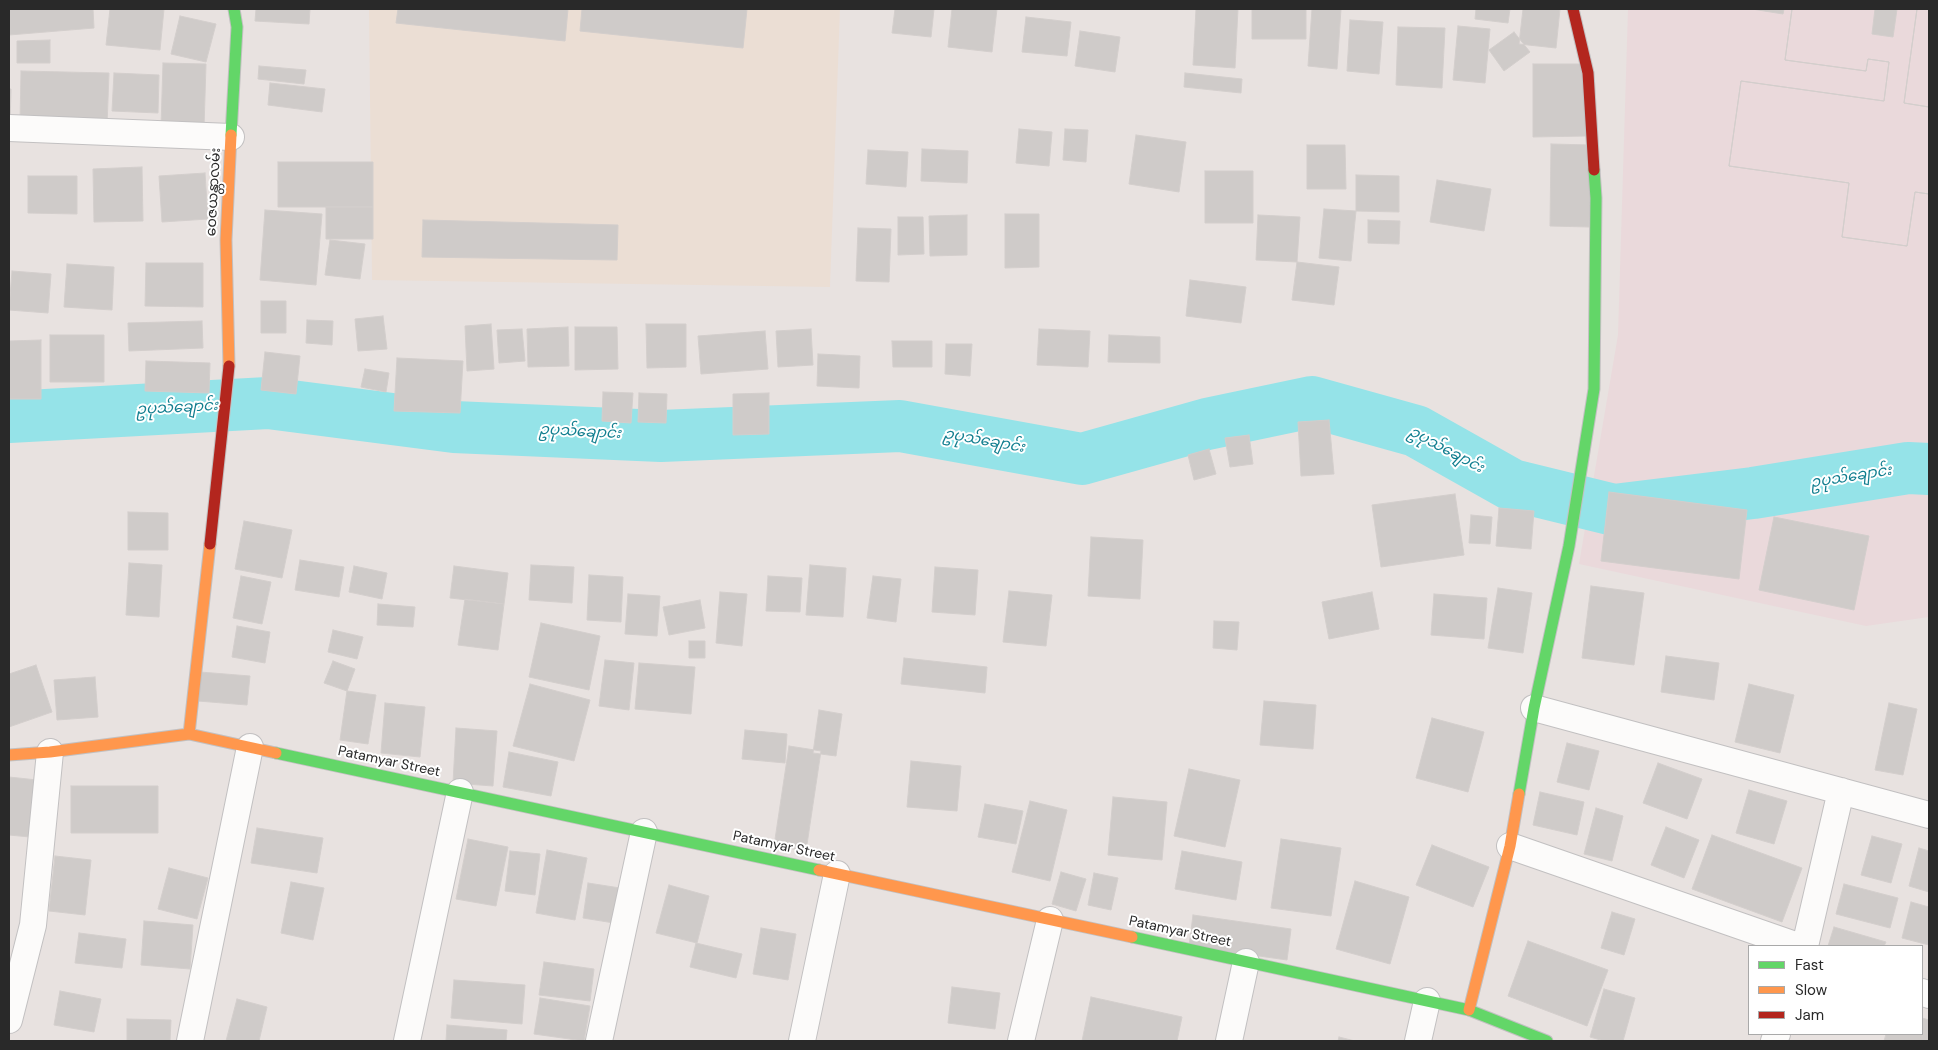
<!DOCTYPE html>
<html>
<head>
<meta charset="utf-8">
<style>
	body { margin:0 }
	#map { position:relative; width:1938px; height:1050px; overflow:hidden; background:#e8e2e0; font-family:"DM Sans",sans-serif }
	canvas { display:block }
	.frame { position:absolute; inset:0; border:10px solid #292929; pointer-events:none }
	.legend { position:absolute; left:1748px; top:945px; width:175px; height:90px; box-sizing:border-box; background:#fff; border:1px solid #a9a9a9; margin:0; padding:6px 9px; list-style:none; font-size:15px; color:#292929 }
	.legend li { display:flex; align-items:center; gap:10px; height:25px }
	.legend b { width:25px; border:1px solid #a9a9a9 }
</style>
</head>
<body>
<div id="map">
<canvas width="1938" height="1050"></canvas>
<div class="frame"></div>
<ul class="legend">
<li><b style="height:6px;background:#63d668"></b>Fast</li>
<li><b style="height:6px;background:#ff974d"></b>Slow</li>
<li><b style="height:6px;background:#b3261e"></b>Jam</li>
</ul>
</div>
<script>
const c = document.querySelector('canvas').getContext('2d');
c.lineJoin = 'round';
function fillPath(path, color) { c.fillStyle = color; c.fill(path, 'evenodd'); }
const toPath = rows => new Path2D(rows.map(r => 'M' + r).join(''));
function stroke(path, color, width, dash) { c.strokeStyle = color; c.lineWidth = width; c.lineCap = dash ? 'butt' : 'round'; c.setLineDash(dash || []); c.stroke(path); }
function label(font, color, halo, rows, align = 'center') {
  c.font = font + ' "DM Sans","Noto Sans Myanmar",sans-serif'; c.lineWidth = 4; c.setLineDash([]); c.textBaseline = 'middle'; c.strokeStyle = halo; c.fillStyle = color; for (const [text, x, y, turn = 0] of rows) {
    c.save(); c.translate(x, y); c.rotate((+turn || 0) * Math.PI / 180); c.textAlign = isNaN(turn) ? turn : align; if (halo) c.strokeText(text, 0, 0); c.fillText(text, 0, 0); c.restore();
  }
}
fillPath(toPath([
	[369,9,840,9,830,287,372,280]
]), '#ebded4');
fillPath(toPath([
	[1628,9,1929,9,1929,617,1866,626,1579,564,1618,335]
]), '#ead9db');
stroke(toPath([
	[9,417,268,403,454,427,661,436,900,426,1082,459,1207,424,1312,402,1416,431,1512,485,1614,510,1753,493,1908,468,1929,469]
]), '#95e3e8', 52);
const building = toPath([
	[9,9,93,9,94,28,9,35,9,9],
	[110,9,164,9,160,50,106,45,110,9],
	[256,9,310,9,309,24,255,21,256,9],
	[398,9,568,9,565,41,396,23,398,9],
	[582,9,747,9,743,48,580,31,582,9],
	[895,9,934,9,931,37,892,33,895,9],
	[952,9,997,9,992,52,948,47,952,9],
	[1196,9,1238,9,1235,68,1193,65,1196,9],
	[1252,9,1306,9,1306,39,1252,39,1252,9],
	[1312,9,1341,9,1337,69,1308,66,1312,9],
	[1476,9,1510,9,1508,23,1475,19,1476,9],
	[1523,9,1560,9,1556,48,1519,44,1523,9],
	[1752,9,1784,9,1783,14,1752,9],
	[1792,9,1875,9,1872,34,1893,37,1897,9,1917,9,1904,103,1929,107,1929,194,1915,192,1907,246,1842,237,1849,183,1729,166,1741,81,1884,101,1889,62,1868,59,1866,71,1785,60,1792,9],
	[1792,9,1917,9,1904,103,1929,107,1929,194,1915,192,1907,246,1842,237,1849,183,1729,166,1741,81,1884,101,1889,62,1868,59,1866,71,1785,60,1792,9],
	[180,16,216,24,206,62,171,54,180,16],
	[1026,17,1071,22,1067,56,1022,52,1026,17],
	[1350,20,1383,22,1379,74,1347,71,1350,20],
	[1458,26,1490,29,1485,83,1453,80,1458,26],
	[1398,27,1445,28,1442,88,1396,85,1398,27],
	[1080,31,1120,37,1115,72,1075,66,1080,31],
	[1514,32,1530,52,1504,71,1489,50,1514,32],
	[50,40,50,63,17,63,17,41,50,40],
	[163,63,206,64,204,128,161,127,163,63],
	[1533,64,1586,64,1586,136,1533,137,1533,64],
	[259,66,306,70,304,84,258,79,259,66],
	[21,71,109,73,107,126,20,123,21,71],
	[114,73,159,75,158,113,112,111,114,73],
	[1185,73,1242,79,1241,93,1184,87,1185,73],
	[270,83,325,89,322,112,268,105,270,83],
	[9,89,11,89,10,126,9,126,9,89],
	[1019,129,1052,132,1049,166,1016,163,1019,129],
	[1065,129,1088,130,1086,162,1063,160,1065,129],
	[1136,135,1186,142,1179,192,1129,184,1136,135],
	[1551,144,1591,145,1589,227,1550,226,1551,144],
	[1307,145,1345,145,1346,189,1307,189,1307,145],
	[922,149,968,151,967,183,921,181,922,149],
	[868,150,908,152,906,187,866,184,868,150],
	[278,162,373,162,373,207,278,207,278,162],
	[142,167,143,221,94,222,93,169,142,167],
	[1205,171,1253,171,1253,223,1205,223,1205,171],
	[205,173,208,219,162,222,159,176,205,173],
	[1356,175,1399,176,1399,212,1356,211,1356,175],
	[28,176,77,176,77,214,28,213,28,176],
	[1437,180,1491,189,1484,231,1430,222,1437,180],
	[326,207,373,207,373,239,326,239,326,207],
	[1324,209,1356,211,1351,261,1319,258,1324,209],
	[265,210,322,214,316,285,260,280,265,210],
	[1005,214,1039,214,1039,267,1005,268,1005,214],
	[967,215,967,255,930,256,929,216,967,215],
	[1258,215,1300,217,1297,262,1256,260,1258,215],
	[898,217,923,217,924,254,898,255,898,217],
	[423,220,618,225,617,260,422,257,423,220],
	[1368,220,1400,221,1399,244,1368,243,1368,220],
	[858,228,891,229,889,282,856,281,858,228],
	[330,240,365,244,360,279,325,275,330,240],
	[1297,262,1339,267,1334,305,1292,300,1297,262],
	[146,263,203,263,203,307,145,306,146,263],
	[67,264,114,267,112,310,64,307,67,264],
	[12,271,51,274,48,313,9,310,12,271],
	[1190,280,1246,287,1241,323,1186,316,1190,280],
	[261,301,286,301,286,333,261,333,261,301],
	[383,316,387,349,358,351,355,319,383,316],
	[307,320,333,321,332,345,306,343,307,320],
	[202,321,203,348,129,351,128,323,202,321],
	[491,324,494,369,467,371,465,326,491,324],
	[646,324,686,324,686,367,647,368,646,324],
	[568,327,569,366,528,367,527,329,568,327],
	[575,327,617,327,618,369,575,370,575,327],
	[522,329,525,361,499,363,497,330,522,329],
	[811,329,813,365,778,367,776,331,811,329],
	[1039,329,1090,331,1088,367,1037,365,1039,329],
	[765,331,768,369,701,374,698,336,765,331],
	[50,335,104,335,104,382,50,382,50,335],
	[1109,335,1160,337,1160,363,1108,362,1109,335],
	[41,340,41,399,9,399,9,341,41,340],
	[892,341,932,341,932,367,893,367,892,341],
	[946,344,972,344,970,376,945,374,946,344],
	[265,352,300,356,296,394,261,390,265,352],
	[818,354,860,356,859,388,817,386,818,354],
	[397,358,463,361,460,413,394,411,397,358],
	[146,361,210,363,209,393,145,391,146,361],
	[365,369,389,373,386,392,361,387,365,369],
	[603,392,633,393,631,423,602,421,603,392],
	[639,393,667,394,666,423,638,422,639,393],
	[769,393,769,434,733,435,733,394,769,393],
	[1329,420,1334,474,1301,476,1298,422,1329,420],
	[1249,435,1253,464,1230,467,1225,438,1249,435],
	[1209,449,1216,474,1194,480,1188,455,1209,449],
	[1609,492,1747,510,1739,579,1601,561,1609,492],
	[1455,494,1464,555,1381,567,1372,505,1455,494],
	[1499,508,1534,511,1531,549,1496,546,1499,508],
	[128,512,168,513,168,550,128,550,128,512],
	[1471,515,1492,517,1490,544,1469,543,1471,515],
	[1774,517,1869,536,1854,610,1759,590,1774,517],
	[244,521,292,530,282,578,235,569,244,521],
	[1091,537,1143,540,1140,599,1088,596,1091,537],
	[300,560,344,567,339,597,295,590,300,560],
	[129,563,162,565,159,617,126,615,129,563],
	[531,565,574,567,572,603,529,600,531,565],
	[810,565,846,568,843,617,806,615,810,565],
	[354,566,387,573,382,599,349,592,354,566],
	[454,566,508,573,504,604,450,598,454,566],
	[935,567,978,570,975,615,932,612,935,567],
	[589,575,623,577,621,622,587,620,589,575],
	[241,576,271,582,262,624,233,618,241,576],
	[768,576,802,578,800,612,766,611,768,576],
	[873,576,901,579,896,622,867,618,873,576],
	[1591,586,1644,593,1634,665,1582,658,1591,586],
	[1498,588,1532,593,1523,653,1488,648,1498,588],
	[1009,591,1052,595,1046,646,1003,642,1009,591],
	[720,592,747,594,742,646,716,643,720,592],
	[1372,592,1379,629,1329,639,1322,602,1372,592],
	[628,594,660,596,657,636,625,634,628,594],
	[1434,594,1487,598,1484,639,1431,635,1434,594],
	[465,599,504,604,498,650,458,645,465,599],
	[700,600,705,628,669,635,663,607,700,600],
	[378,604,415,607,413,627,377,625,378,604],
	[1214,621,1239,622,1237,650,1213,648,1214,621],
	[541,623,600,636,589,690,529,677,541,623],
	[237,626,270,632,265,663,232,657,237,626],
	[333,630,363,637,357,659,328,652,333,630],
	[689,641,705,641,705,658,689,658,689,641],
	[1666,656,1719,663,1714,700,1661,692,1666,656],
	[904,658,987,667,985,693,901,684,904,658],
	[605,660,634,663,629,710,599,706,605,660],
	[333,661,355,669,347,691,324,683,333,661],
	[639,663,695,667,691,714,635,709,639,663],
	[36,665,52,712,9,727,9,674,36,665],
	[200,672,250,676,247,705,198,701,200,672],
	[95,677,98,717,57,720,54,680,95,677],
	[530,684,590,700,574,761,513,746,530,684],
	[1749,684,1794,695,1780,753,1735,742,1749,684],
	[347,691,376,695,368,744,340,740,347,691],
	[1264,701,1316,705,1313,749,1260,745,1264,701],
	[385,703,425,707,420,757,381,753,385,703],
	[1889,703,1917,709,1903,775,1875,770,1889,703],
	[819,710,842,714,836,756,813,753,819,710],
	[1432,718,1484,732,1468,792,1416,778,1432,718],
	[456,728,497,731,493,786,453,783,456,728],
	[745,730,787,734,785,763,742,759,745,730],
	[1567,743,1599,751,1589,790,1557,782,1567,743],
	[789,746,821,751,806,851,774,846,789,746],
	[509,752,558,762,551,796,503,787,509,752],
	[911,761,961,766,957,811,907,807,911,761],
	[1658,763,1702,779,1687,819,1643,803,1658,763],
	[1189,769,1240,780,1225,847,1174,836,1189,769],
	[9,777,37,780,30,837,9,835,9,777],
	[71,786,158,786,158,833,71,833,71,786],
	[1749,790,1787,801,1774,844,1736,833,1749,790],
	[1540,792,1584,802,1577,835,1533,825,1540,792],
	[1113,797,1167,802,1162,860,1108,855,1113,797],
	[1030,801,1067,810,1050,881,1012,872,1030,801],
	[985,804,1023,811,1016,844,978,837,985,804],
	[1596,808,1623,816,1612,861,1584,854,1596,808],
	[1666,827,1699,840,1684,878,1651,865,1666,827],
	[257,828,323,838,317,873,251,863,257,828],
	[1712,835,1802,868,1782,922,1692,889,1712,835],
	[1872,836,1902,844,1891,883,1861,875,1872,836],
	[468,839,508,847,496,906,456,899,468,839],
	[1281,839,1341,848,1331,916,1271,908,1281,839],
	[1432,845,1489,867,1473,907,1416,885,1432,845],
	[1919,848,1929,851,1929,892,1909,886,1919,848],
	[547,850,587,858,575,920,536,913,547,850],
	[510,851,540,854,535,895,505,891,510,851],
	[1182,851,1242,862,1236,900,1175,889,1182,851],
	[55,856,91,860,85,915,49,911,55,856],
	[169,868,208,878,197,919,158,909,169,868],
	[1061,872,1086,879,1076,911,1052,904,1061,872],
	[1094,873,1118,878,1111,910,1088,905,1094,873],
	[1355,881,1409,897,1390,964,1336,949,1355,881],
	[291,882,324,888,313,940,281,933,291,882],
	[588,883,620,888,614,923,583,918,588,883],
	[1844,884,1898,898,1890,928,1836,914,1844,884],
	[669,885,709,896,697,943,656,933,669,885],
	[1911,902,1929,907,1929,945,1902,938,1911,902],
	[1612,912,1635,919,1624,955,1601,948,1612,912],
	[1193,915,1291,929,1287,960,1189,946,1193,915],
	[144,921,193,925,190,969,141,965,144,921],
	[1834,927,1886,942,1884,946,1828,946,1834,927],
	[761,928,796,934,788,980,753,974,761,928],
	[79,933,126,939,122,968,75,963,79,933],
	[1528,941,1608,970,1587,1026,1508,996,1528,941],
	[696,943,742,954,736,978,690,967,696,943],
	[544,962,594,969,590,1001,539,995,544,962],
	[454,980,525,985,522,1024,451,1018,454,980],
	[952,987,1000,993,995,1029,948,1023,952,987],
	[1604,989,1635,998,1623,1041,1604,1041,1590,1037,1604,989],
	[60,991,101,999,94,1032,54,1025,60,991],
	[1091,997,1182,1017,1177,1041,1082,1041,1091,997],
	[540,998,590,1006,584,1041,534,1034,540,998],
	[237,999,267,1007,259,1041,226,1041,237,999],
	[1922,1018,1929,1020,1929,1041,1884,1041,1886,1034,1922,1034,1922,1018],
	[127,1019,171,1020,170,1041,127,1041,127,1019],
	[447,1025,507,1030,506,1041,446,1041,447,1025],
	[1339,1037,1355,1041,1338,1041,1339,1037]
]);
fillPath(building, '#cfcbc9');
stroke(building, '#d3cecc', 1);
const street = toPath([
	[9,128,231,137],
	[1534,708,1929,815],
	[1510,846,1798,946],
	[1805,946,1841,791],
	[1922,992,1929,995],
	[9,1020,33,925,50,752],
	[190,1041,250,747],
	[407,1041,460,792],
	[599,1041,644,832],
	[802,1041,837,874],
	[1021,1041,1050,920],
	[1229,1041,1246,962],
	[1418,1041,1427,1001],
	[1774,1041,1777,1034]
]);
const fast = toPath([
	[231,135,237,27,234,9],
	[276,753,819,870],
	[1519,794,1534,708,1569,546,1594,389,1596,198,1594,170],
	[1132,937,1469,1010,1547,1041]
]);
const slow = toPath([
	[229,366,226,240,231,135],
	[189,734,210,544],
	[9,755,50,752,189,734,276,753],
	[819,870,1132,937],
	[1469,1010,1510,846,1519,794]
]);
const jam = toPath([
	[1573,9,1588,73,1594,170],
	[210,544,229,366]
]);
stroke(street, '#c2c0c1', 28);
stroke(fast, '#c2c0c1', 13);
stroke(slow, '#c2c0c1', 13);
stroke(jam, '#c2c0c1', 13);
stroke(street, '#fcfbfa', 26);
stroke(fast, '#63d668', 11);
stroke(slow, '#ff974d', 11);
stroke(jam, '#b3261e', 11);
label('14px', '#292929', '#fff', [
	["ဝေဇယန္တာလမ်း",214,192,-87],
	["Patamyar Street",389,762,12],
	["Patamyar Street",784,847,12],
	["Patamyar Street",1180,932,12]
]);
label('italic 15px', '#117e8f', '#fff', [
	["ဥပုသ်ချောင်း",177,408,-3],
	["ဥပုသ်ချောင်း",580,432,3],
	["ဥပုသ်ချောင်း",984,441,10],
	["ဥပုသ်ချောင်း",1446,450,28],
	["ဥပုသ်ချောင်း",1851,477,-9]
]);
</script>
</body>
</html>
